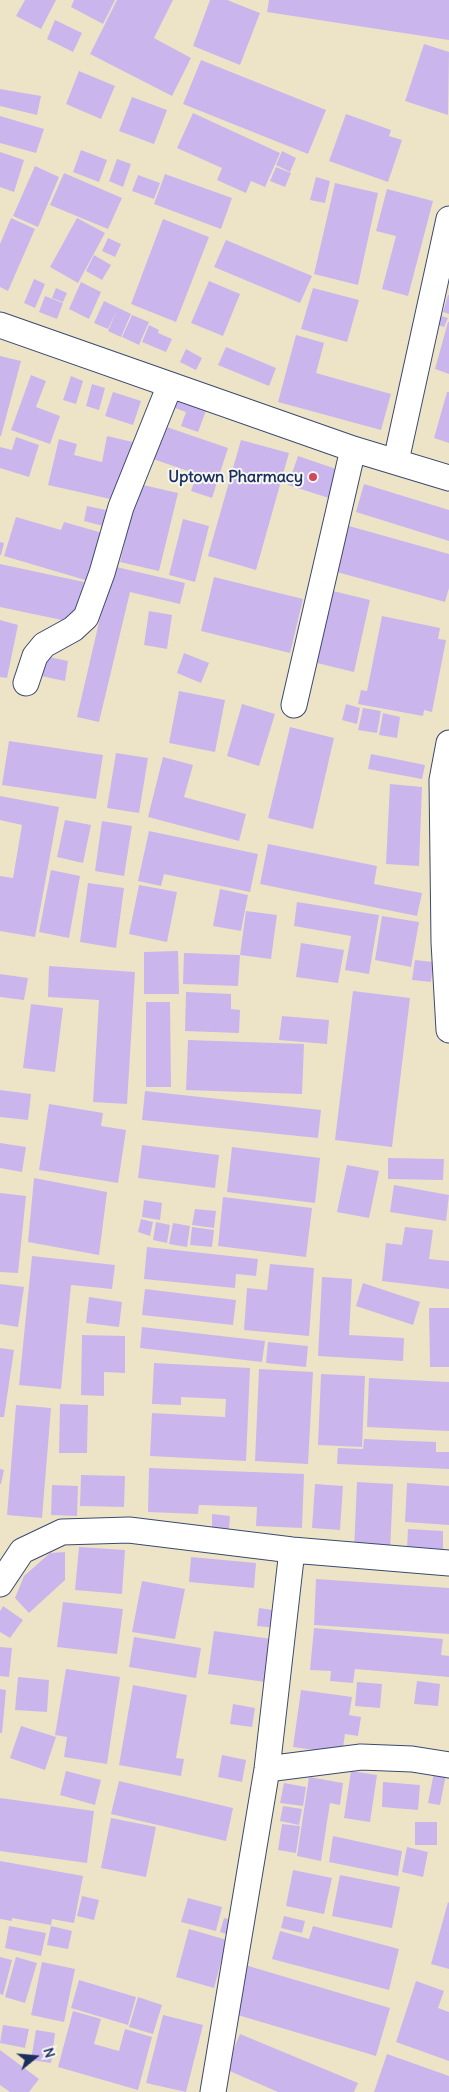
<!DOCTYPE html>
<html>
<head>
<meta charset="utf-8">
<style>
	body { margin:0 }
	#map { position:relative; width:449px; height:2092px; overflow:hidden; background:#ede4c7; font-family:Delius,sans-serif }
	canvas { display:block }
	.north { position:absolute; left:10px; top:2032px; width:50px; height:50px; -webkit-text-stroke:4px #f6f6f2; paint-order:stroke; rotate:73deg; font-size:14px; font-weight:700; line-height:20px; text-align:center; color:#1b2f5e }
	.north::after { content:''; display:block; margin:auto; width:18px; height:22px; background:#1b2f5e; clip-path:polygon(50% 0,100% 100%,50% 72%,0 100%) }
</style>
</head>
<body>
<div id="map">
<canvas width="449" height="2092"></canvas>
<div class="north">N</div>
</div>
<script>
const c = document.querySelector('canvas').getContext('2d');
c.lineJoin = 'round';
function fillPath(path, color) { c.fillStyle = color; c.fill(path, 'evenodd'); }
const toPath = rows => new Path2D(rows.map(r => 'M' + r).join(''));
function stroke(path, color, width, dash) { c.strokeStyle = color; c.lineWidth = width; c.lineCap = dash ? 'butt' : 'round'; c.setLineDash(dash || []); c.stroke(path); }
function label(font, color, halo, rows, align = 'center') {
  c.font = font + ' Delius,sans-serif'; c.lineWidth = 4; c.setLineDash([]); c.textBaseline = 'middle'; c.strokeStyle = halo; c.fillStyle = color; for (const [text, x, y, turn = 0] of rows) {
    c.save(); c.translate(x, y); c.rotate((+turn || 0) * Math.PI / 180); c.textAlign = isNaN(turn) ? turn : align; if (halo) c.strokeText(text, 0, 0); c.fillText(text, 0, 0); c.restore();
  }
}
fillPath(toPath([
	[25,0,56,0,41,29,16,16],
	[74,0,115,0,103,24,71,7],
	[117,0,173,0,154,38,191,58,172,96,90,54],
	[210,0,227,0,260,13,240,65,193,46],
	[269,0,449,0,449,40,267,12],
	[55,20,82,33,73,52,47,39],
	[424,44,449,52,448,115,405,101],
	[201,60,326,110,308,154,183,104],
	[79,71,115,86,101,119,66,104],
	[0,89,41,96,37,115,0,106],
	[132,97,167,110,154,144,119,131],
	[193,113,280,153,265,187,251,181,246,193,217,180,222,168,177,148],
	[346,114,391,130,389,136,402,140,388,182,329,161],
	[0,116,44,129,36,153,0,143],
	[81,150,107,160,99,182,73,172],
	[282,151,296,158,290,172,276,165],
	[0,152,24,160,14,192,0,187],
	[117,159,131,164,123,187,109,181],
	[35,166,59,177,38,227,13,216],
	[276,167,291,173,285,187,270,181],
	[64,173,122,198,108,229,50,205],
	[165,174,232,198,221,229,154,204],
	[138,175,160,183,154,199,132,191],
	[316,177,330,181,325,203,310,200],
	[335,183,378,193,358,285,314,274],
	[387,189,433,201,408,296,382,289,396,236,376,231],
	[11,218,35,229,8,291,0,287,0,244],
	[77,218,105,233,78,283,50,267],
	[163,219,209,237,176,322,131,304],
	[108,238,121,244,115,257,102,251],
	[226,240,312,276,300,303,214,267],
	[94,255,111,265,102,280,86,271],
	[34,279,45,284,35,308,24,303],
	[209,281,240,294,223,336,191,323],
	[81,282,101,292,89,319,69,309],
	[56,288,67,293,63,302,52,298],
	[313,288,359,300,347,342,301,329],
	[448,295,449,295,449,314,443,312],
	[45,296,63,303,57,319,39,312],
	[104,301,131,314,121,337,108,331,117,310,108,329,94,323],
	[132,315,149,322,139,345,122,337],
	[438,315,448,318,444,327,435,324],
	[448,322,449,322,449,374,435,369],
	[149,325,159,330,158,333,172,339,166,352,142,342],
	[296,335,324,343,316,373,391,394,381,430,278,402],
	[226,347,276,368,269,386,218,365],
	[186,349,202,358,196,370,180,362],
	[0,356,21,361,1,436,0,436],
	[31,375,46,381,36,407,60,416,50,444,11,430],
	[71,376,83,381,76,404,63,400],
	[92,384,105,388,99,410,86,406],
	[113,392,141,401,133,425,105,416],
	[447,392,449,392,449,443,434,438],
	[176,396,207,408,198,432,181,426,186,412,172,407],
	[161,425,228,448,212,498,191,491,197,474,150,458],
	[107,436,133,442,119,501,48,485,59,439,77,444,74,455,102,462],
	[16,437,39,445,29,477,0,468,0,447,12,450],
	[241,440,289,453,256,570,208,556],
	[298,456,339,470,329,498,288,485],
	[139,484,178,493,159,571,120,562],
	[364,484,449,510,449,541,356,512],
	[87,506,111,511,107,527,84,521],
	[16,517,61,530,64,522,106,534,92,582,4,556],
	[183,519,209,526,195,582,169,575],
	[349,526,449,554,449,588,445,602,337,572],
	[0,542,4,543,1,555,0,555],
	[0,564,84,582,76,623,0,607],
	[112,566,185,583,180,604,130,592,99,722,77,717],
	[214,577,303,599,290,653,201,631],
	[333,591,370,600,354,672,317,663],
	[149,611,172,615,167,649,144,645],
	[382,616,440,628,438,639,446,640,432,712,424,710,423,716,358,704,361,690,367,691],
	[0,620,18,625,7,678,0,677],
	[184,653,209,663,201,683,177,673],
	[44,656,68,661,65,681,41,676],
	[179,691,225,700,215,752,169,743],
	[242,704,275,714,259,766,227,756],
	[346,704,360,708,357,724,342,720],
	[363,708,381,711,377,733,358,730],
	[383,713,400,717,397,738,379,735],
	[290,727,334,738,313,829,268,818],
	[9,741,103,755,96,799,2,785],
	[116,753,148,758,139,813,107,808],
	[371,754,425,765,422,779,368,769],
	[163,757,193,765,184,797,246,814,239,841,148,817],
	[390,784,422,787,419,866,386,864],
	[0,796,59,807,35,937,0,931,0,876,13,878,22,825,0,820],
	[65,820,91,825,83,863,57,857],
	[102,821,132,826,124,876,95,871],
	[149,831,258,854,250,892,164,874,161,886,138,881],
	[268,844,377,866,374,884,422,893,417,916,260,884],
	[51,870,80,876,69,938,39,932],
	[88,883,124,888,116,948,80,942],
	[139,885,177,892,167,942,129,934],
	[220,889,248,895,241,931,213,926],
	[297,902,379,915,369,974,345,970,351,936,294,926],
	[246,911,277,915,271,959,240,955],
	[382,916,419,922,411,967,375,960],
	[301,943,344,950,338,983,296,977],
	[178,951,179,994,144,994,144,952],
	[184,953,240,955,238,986,183,984],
	[415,960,433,962,431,982,412,980],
	[49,966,135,972,127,1104,93,1102,99,1000,48,997],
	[0,974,28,978,24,1000,0,997],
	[353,991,410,998,392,1147,335,1140],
	[186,992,231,994,231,1009,240,1010,239,1033,185,1031],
	[146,1002,170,1002,171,1087,146,1087],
	[31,1004,63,1008,55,1072,23,1068],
	[282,1016,329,1020,327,1044,279,1040],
	[188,1040,304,1044,302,1094,186,1090],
	[0,1090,31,1094,28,1120,0,1117],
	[145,1091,321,1110,318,1138,142,1120],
	[49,1104,103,1113,101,1126,126,1130,118,1183,39,1170],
	[0,1143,26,1147,22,1172,0,1168],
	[142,1145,219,1155,215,1188,138,1178],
	[232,1147,320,1158,315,1203,227,1192],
	[388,1158,444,1159,443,1180,388,1179],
	[347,1165,379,1171,369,1218,337,1212],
	[34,1178,107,1192,99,1255,28,1242],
	[394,1185,449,1195,446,1221,390,1212],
	[0,1193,26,1196,18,1273,0,1272],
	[223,1197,312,1208,306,1257,218,1246],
	[144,1200,162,1203,160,1220,142,1217],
	[195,1209,216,1211,214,1228,192,1225],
	[141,1219,153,1222,150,1236,138,1232],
	[156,1222,170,1225,167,1243,153,1240],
	[173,1223,190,1226,187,1247,169,1244],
	[192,1227,214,1230,212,1247,190,1245],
	[405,1227,433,1230,429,1259,449,1261,449,1289,382,1281,386,1243,402,1245],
	[147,1247,258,1259,256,1276,236,1274,235,1288,144,1279],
	[32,1256,115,1265,112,1289,71,1285,61,1389,19,1385],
	[270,1264,314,1268,309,1336,244,1330,247,1288,267,1290],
	[322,1277,352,1279,349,1335,404,1338,403,1361,318,1356],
	[363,1283,420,1302,413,1325,356,1306],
	[0,1284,24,1287,18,1327,0,1324],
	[145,1289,236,1300,233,1325,142,1315],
	[89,1297,122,1302,119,1327,86,1323],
	[429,1308,449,1308,449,1367,430,1367],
	[142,1327,265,1341,262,1362,140,1348],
	[82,1335,125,1336,125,1373,104,1372,104,1396,81,1395],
	[268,1342,308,1346,306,1367,266,1363],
	[0,1348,14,1350,4,1417,0,1417],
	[154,1363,250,1368,246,1461,150,1456,152,1413,225,1417,226,1399,181,1397,181,1405,152,1404],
	[259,1369,313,1372,308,1464,255,1461],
	[321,1374,365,1376,362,1447,318,1445],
	[369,1378,449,1382,449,1431,367,1427],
	[60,1404,88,1405,87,1453,59,1453],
	[16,1405,51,1408,42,1518,7,1515],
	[364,1439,436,1442,436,1452,449,1452,449,1469,337,1464,338,1448,363,1449],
	[149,1468,304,1474,302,1528,256,1526,257,1507,199,1505,198,1514,148,1512],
	[0,1469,4,1470,1,1484,0,1484],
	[81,1475,125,1476,124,1507,80,1506],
	[357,1482,393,1484,390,1553,354,1551],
	[407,1483,449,1486,449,1525,405,1522],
	[315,1484,343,1486,340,1530,312,1528],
	[52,1485,78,1486,77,1516,51,1515],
	[212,1514,230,1516,229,1529,212,1528],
	[408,1529,443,1531,443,1549,407,1548],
	[79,1547,125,1550,122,1594,75,1590],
	[65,1552,65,1580,29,1613,15,1598,24,1576,50,1553],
	[191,1557,256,1563,254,1588,189,1582],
	[316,1579,449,1588,449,1634,314,1625],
	[142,1581,185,1589,175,1639,132,1632],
	[63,1602,123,1609,117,1654,57,1647],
	[3,1606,23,1620,10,1638,0,1632,0,1611],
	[259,1608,280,1611,278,1628,257,1626],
	[314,1628,443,1639,441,1655,449,1656,449,1677,355,1669,353,1683,330,1681,331,1671,310,1670],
	[214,1631,279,1640,273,1683,208,1674],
	[134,1637,201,1648,196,1678,129,1667],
	[0,1647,12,1648,9,1677,0,1676],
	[66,1669,120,1677,107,1764,64,1757,67,1737,55,1735],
	[18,1677,49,1680,47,1712,15,1710],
	[417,1681,440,1684,438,1706,414,1704],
	[357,1682,382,1684,380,1708,355,1706],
	[133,1685,187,1695,176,1758,184,1759,181,1776,119,1765],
	[0,1689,6,1690,2,1733,0,1733],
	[301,1690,352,1697,349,1715,361,1717,358,1736,345,1734,342,1754,293,1747],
	[233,1704,255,1708,252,1727,230,1724],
	[21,1726,56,1737,45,1770,10,1758],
	[222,1755,246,1760,242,1782,218,1777],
	[66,1771,101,1780,95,1805,60,1795],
	[351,1771,377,1775,370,1822,344,1818],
	[434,1772,446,1774,440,1805,428,1803],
	[309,1777,343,1783,340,1805,330,1803,321,1861,297,1856],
	[119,1781,233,1808,226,1841,111,1814],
	[383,1782,420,1785,418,1810,382,1807],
	[284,1783,306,1787,303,1806,280,1803],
	[0,1798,94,1811,87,1863,0,1851],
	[283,1806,302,1809,299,1825,280,1821],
	[111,1818,156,1827,146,1877,101,1868],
	[415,1822,437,1822,437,1845,415,1845],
	[282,1824,300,1826,296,1853,278,1850],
	[333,1836,402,1851,398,1876,329,1862],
	[407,1847,428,1852,423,1877,402,1872],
	[0,1861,83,1876,74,1923,52,1919,51,1925,12,1918,12,1921,0,1919],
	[293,1870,332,1878,324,1914,286,1906],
	[340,1875,400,1887,392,1928,332,1916],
	[82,1896,99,1900,94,1920,77,1916],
	[188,1898,222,1907,216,1931,181,1922],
	[448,1902,449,1903,449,1969,431,1964],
	[284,1916,305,1921,302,1933,281,1928],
	[224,1918,238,1922,234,1936,220,1932],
	[9,1926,46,1933,41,1956,5,1948],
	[51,1926,72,1931,68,1949,47,1945],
	[313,1926,399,1949,389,1990,272,1959,280,1931,309,1939],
	[189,1929,227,1940,214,1988,176,1977],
	[0,1957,12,1960,3,1995,0,1994],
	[16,1957,37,1963,25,2003,5,1997],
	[42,1962,75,1969,64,2022,31,2015],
	[245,1965,390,2008,376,2056,231,2013],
	[79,1980,136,1997,128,2025,71,2008],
	[416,1981,444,1991,438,2008,449,2012,449,2061,396,2042],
	[138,1997,162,2005,153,2034,129,2027],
	[73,2011,101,2019,94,2044,119,2051,125,2029,152,2037,138,2090,58,2067],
	[163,2015,203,2025,186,2092,146,2083],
	[3,2025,29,2029,25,2048,0,2043],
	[36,2030,55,2033,51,2063,31,2060],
	[240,2034,358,2083,354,2092,278,2092,225,2069],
	[0,2050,39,2079,29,2092,10,2092,0,2085],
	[387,2054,449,2076,449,2092,374,2092]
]), '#cab6ec');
const street = toPath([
	[0,325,353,449,449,478],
	[396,461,449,219],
	[26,683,35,656,44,645,73,629,86,617,102,573,121,507,170,385],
	[294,705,353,449],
	[449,743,442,780,444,942,449,1030],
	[0,1584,22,1551,62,1532,129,1530,292,1550,449,1563],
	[267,1769,361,1757,412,1759,449,1765],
	[213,2092,267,1769,292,1550]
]);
stroke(street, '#3a4a6e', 27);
stroke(street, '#fff', 25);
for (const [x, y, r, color] of [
	[313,477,5,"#d1495b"]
]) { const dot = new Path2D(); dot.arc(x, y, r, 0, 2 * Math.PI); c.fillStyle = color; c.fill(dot); stroke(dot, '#f6f6f2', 2); }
label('bold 16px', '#1b2f5e', '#f6f6f2', [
	["Uptown Pharmacy",303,477]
], 'right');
</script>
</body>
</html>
